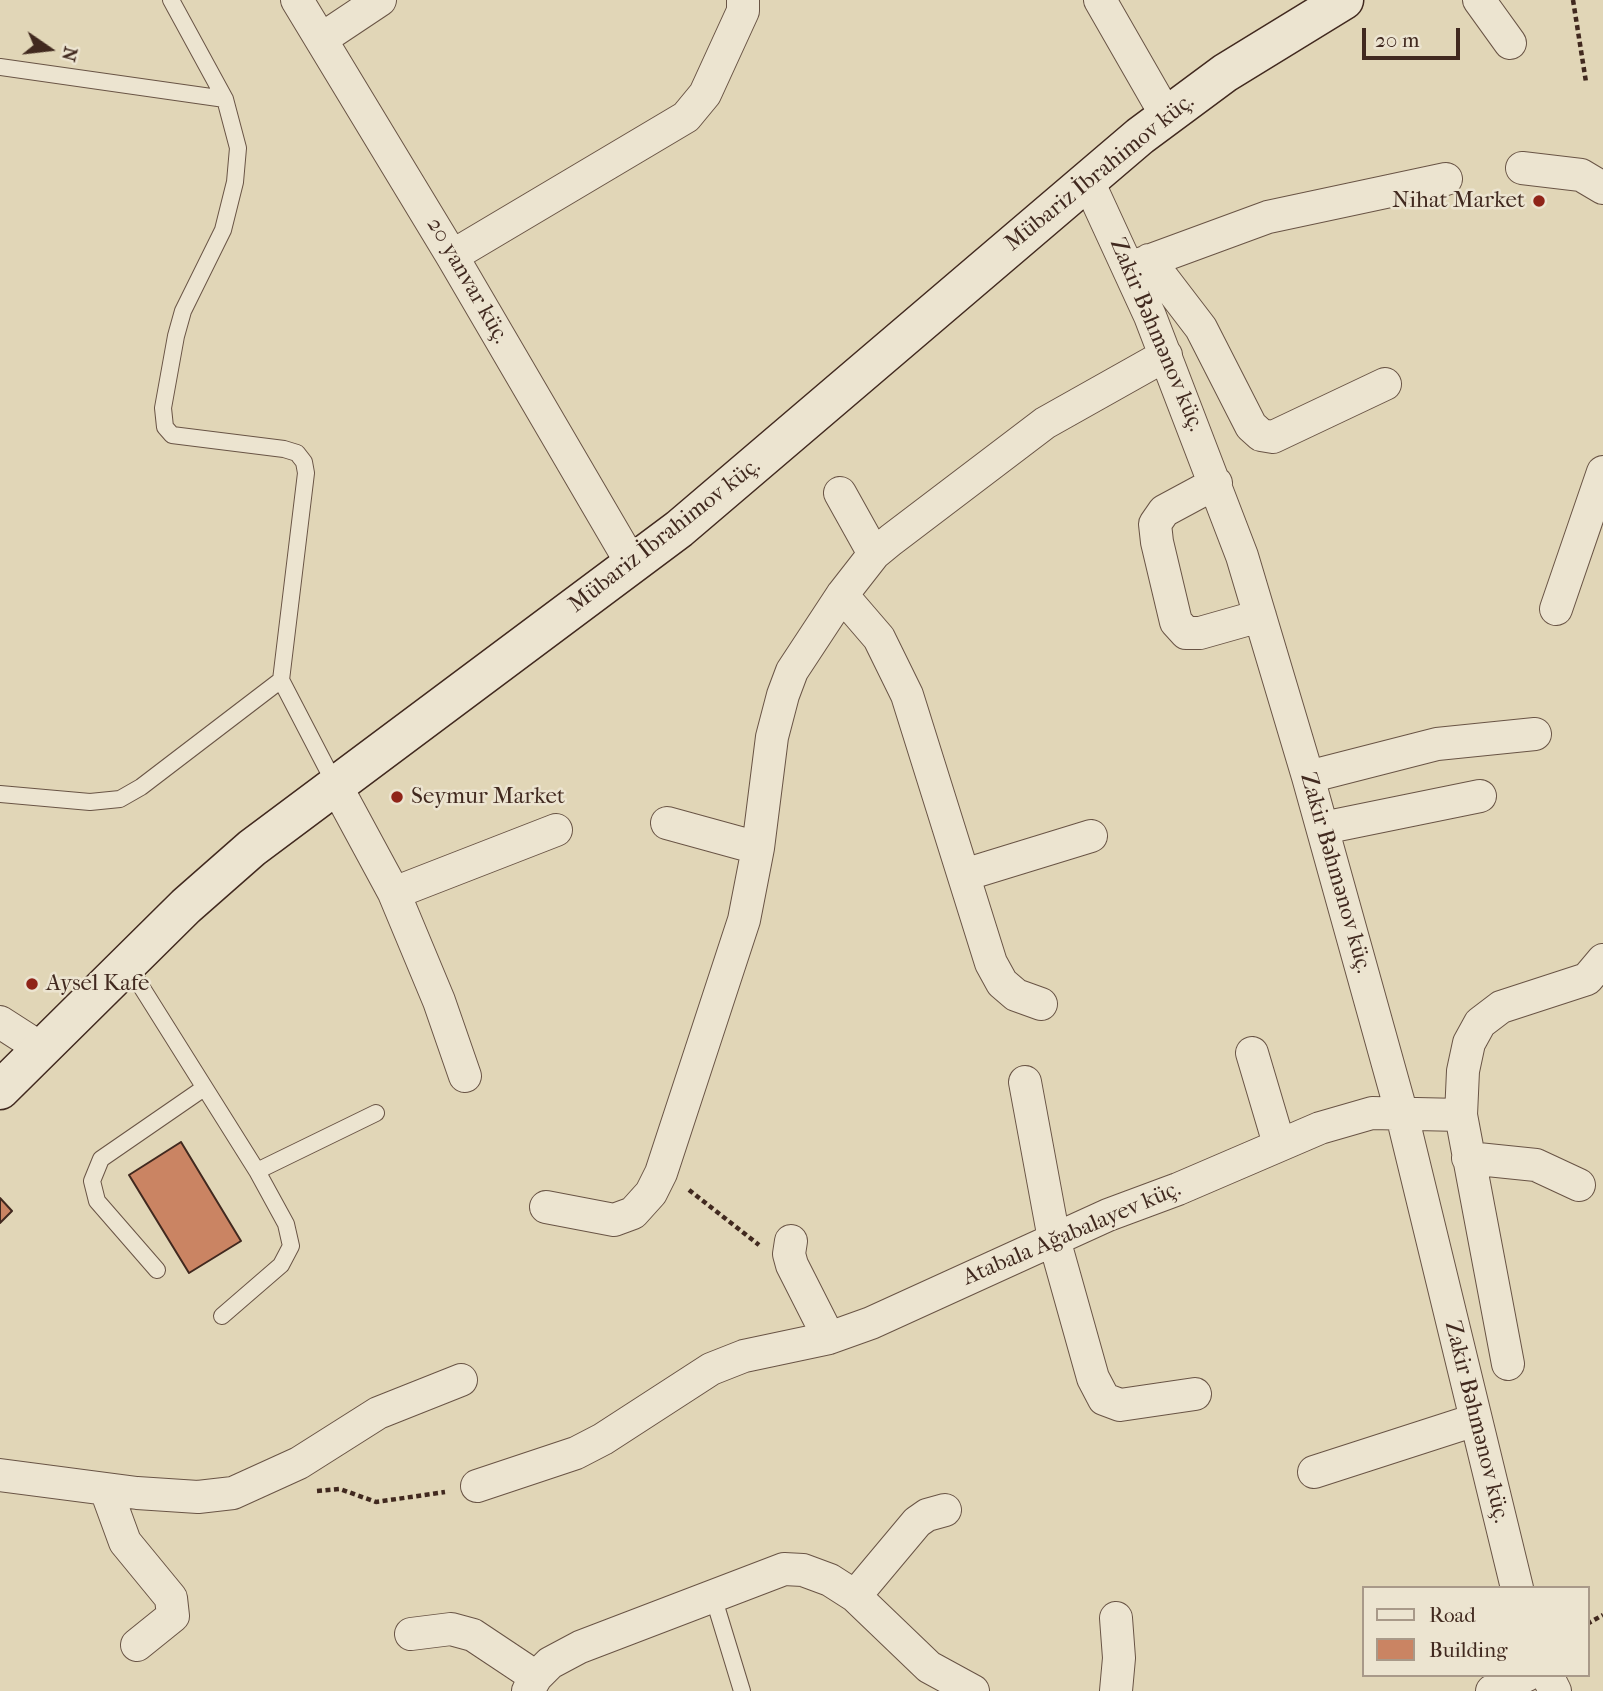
<!DOCTYPE html>
<html>
<head>
<meta charset="utf-8">
<style>
	body { margin:0 }
	#map { position:relative; width:1603px; height:1691px; overflow:hidden; background:#e1d6b7; font-family:"IM FELL French Canon",serif }
	canvas { display:block }
	.legend { position:absolute; left:1362px; top:1586px; width:228px; height:91px; box-sizing:border-box; background:#ece4d0; border:2px solid #a89989; margin:0; padding:9px 12px; list-style:none; font-size:21px; color:#41291f }
	.legend li { display:flex; align-items:center; gap:14px; height:35px }
	.legend b { width:35px; border:2px solid #a89989 }
	.north { position:absolute; left:14px; top:14px; width:70px; height:70px; -webkit-text-stroke:5px #ece4d0; paint-order:stroke; rotate:104deg; font-size:19px; font-weight:700; line-height:28px; text-align:center; color:#41291f }
	.north::after { content:''; display:block; margin:auto; width:24px; height:32px; background:#41291f; clip-path:polygon(50% 0,100% 100%,50% 72%,0 100%) }
	.scale { position:absolute; left:1362px; top:28px; width:98px; height:32px; box-sizing:border-box; border:4px solid #41291f; border-top:0; padding-left:9px; font-size:21px; line-height:24px; white-space:nowrap; color:#41291f; -webkit-text-stroke:5px #ece4d0; paint-order:stroke }
</style>
</head>
<body>
<div id="map">
<canvas width="1603" height="1691"></canvas>
<ul class="legend">
<li><b style="height:9px;background:#ece4d0"></b>Road</li>
<li><b style="height:19px;background:#ca8463"></b>Building</li>
</ul>
<div class="north">N</div>
<div class="scale">20 m</div>
</div>
<script>
const c = document.querySelector('canvas').getContext('2d');
c.lineJoin = 'round';
function fillPath(path, color) { c.fillStyle = color; c.fill(path, 'evenodd'); }
const toPath = rows => new Path2D(rows.map(r => 'M' + r).join(''));
function stroke(path, color, width, dash) { c.strokeStyle = color; c.lineWidth = width; c.lineCap = dash ? 'butt' : 'round'; c.setLineDash(dash || []); c.stroke(path); }
function label(font, color, halo, rows, align = 'center') {
  c.font = font + ' "IM FELL French Canon",serif'; c.lineWidth = 5; c.setLineDash([]); c.textBaseline = 'middle'; c.strokeStyle = halo; c.fillStyle = color; for (const [text, x, y, turn = 0] of rows) {
    c.save(); c.translate(x, y); c.rotate((+turn || 0) * Math.PI / 180); c.textAlign = isNaN(turn) ? turn : align; if (halo) c.strokeText(text, 0, 0); c.fillText(text, 0, 0); c.restore();
  }
}
const building = toPath([
	[181,1142,241,1241,189,1273,129,1175,181,1142],
	[0,1198,12,1211,0,1223,0,1198]
]);
fillPath(building, '#ca8463');
stroke(building, '#41291f', 2);
const lane = toPath([
	[171,0,225,99,238,148,235,182,223,230,183,311,176,336,163,408,165,427,172,435,284,449,297,453,304,462,306,473,281,680,335,784],
	[0,67,225,99],
	[0,794,90,802,120,799,141,787,281,680],
	[127,964,257,1171,286,1224,291,1246,281,1265,222,1316],
	[257,1171,376,1113],
	[157,1270,97,1201,92,1181,101,1159,204,1088],
	[713,1596,742,1691]
]);
const street = toPath([
	[297,0,452,256,632,564],
	[1100,0,1166,115],
	[1479,0,1510,43],
	[323,38,380,0],
	[1522,168,1581,175,1603,188],
	[1087,179,1150,316,1242,556,1308,777,1401,1111,1517,1588],
	[452,256,686,117,705,94,743,11,743,0],
	[1149,260,1201,328,1251,426,1261,435,1273,437,1385,384],
	[1132,267,1268,217,1446,179],
	[1216,483,1164,511,1155,524,1157,542,1176,622,1186,633,1200,633,1260,616],
	[840,493,874,554],
	[842,595,879,638,907,695,991,963,1002,983,1016,995,1041,1004],
	[1556,609,1603,472],
	[1308,777,1437,744,1535,734],
	[335,784,394,893,439,1001,465,1076],
	[667,823,758,848],
	[1323,828,1480,796],
	[964,875,1091,836],
	[394,893,556,830],
	[0,1022,42,1049],
	[1252,1053,1279,1144],
	[1025,1082,1054,1239,1093,1378,1104,1399,1120,1405,1195,1394],
	[1461,1115,1508,1364],
	[1468,1158,1536,1165,1579,1185],
	[546,1207,614,1220,633,1213,651,1193,661,1173,744,920,758,848,772,737,783,695,792,671,842,595,874,554,891,540,1045,423,1166,355],
	[791,1241,789,1254,792,1265,829,1338],
	[1314,1472,1475,1420],
	[0,1475,137,1493,198,1497,233,1493,299,1463,378,1413,461,1380],
	[477,1486,576,1453,603,1439,711,1369,744,1356,829,1338,871,1323,1108,1215,1178,1189,1320,1128,1372,1113,1461,1115,1463,1071,1469,1043,1480,1023,1501,1007,1587,979,1603,960],
	[106,1490,125,1542,171,1598,173,1616,137,1645],
	[855,1596,917,1522,927,1515,945,1510],
	[1116,1618,1119,1658,1116,1691],
	[411,1634,451,1629,473,1635,536,1677],
	[1547,1675,1555,1691],
	[528,1691,536,1677,550,1663,580,1647,784,1569,803,1570,830,1580,855,1596,929,1667,973,1691],
	[1492,1691,1527,1675]
]);
const secondary = toPath([
	[0,1090,186,906,252,848,679,529,1140,136,1225,73,1344,0]
]);
stroke(lane, '#695445', 18);
stroke(street, '#695445', 34);
stroke(secondary, '#41291f', 41);
stroke(toPath([
	[1573,0,1586,82],
	[689,1190,759,1245],
	[317,1491,340,1489,376,1502,445,1492],
	[1587,1624,1603,1615]
]), '#41291f', 4.5, [5, 3.5]);
stroke(lane, '#ece4d0', 16);
stroke(street, '#ece4d0', 32);
stroke(secondary, '#ece4d0', 38);
for (const [x, y, r, color] of [
	[1539,201,7,"#8f2418"],
	[397,797,7,"#8f2418"],
	[32,984,7,"#8f2418"]
]) { const dot = new Path2D(); dot.arc(x, y, r, 0, 2 * Math.PI); c.fillStyle = color; c.fill(dot); stroke(dot, '#ece4d0', 2.5); }
label('23px', '#41291f', '#ece4d0', [
	["Mübariz İbrahimov küç.",1100,173,-39],
	["20 yanvar küç.",467,281,60],
	["Zakir Bəhmənov küç.",1156,335,67],
	["Mübariz İbrahimov küç.",665,536,-38],
	["Zakir Bəhmənov küç.",1335,873,74],
	["Atabala Ağabalayev küç.",1072,1234,-23],
	["Zakir Bəhmənov küç.",1476,1422,76]
]);
label('23px', '#41291f', '#ece4d0', [
	["Nihat Market",1525,201,"right"],
	["Seymur Market",411,797],
	["Aysel Kafe",46,984]
], 'left');
</script>
</body>
</html>
